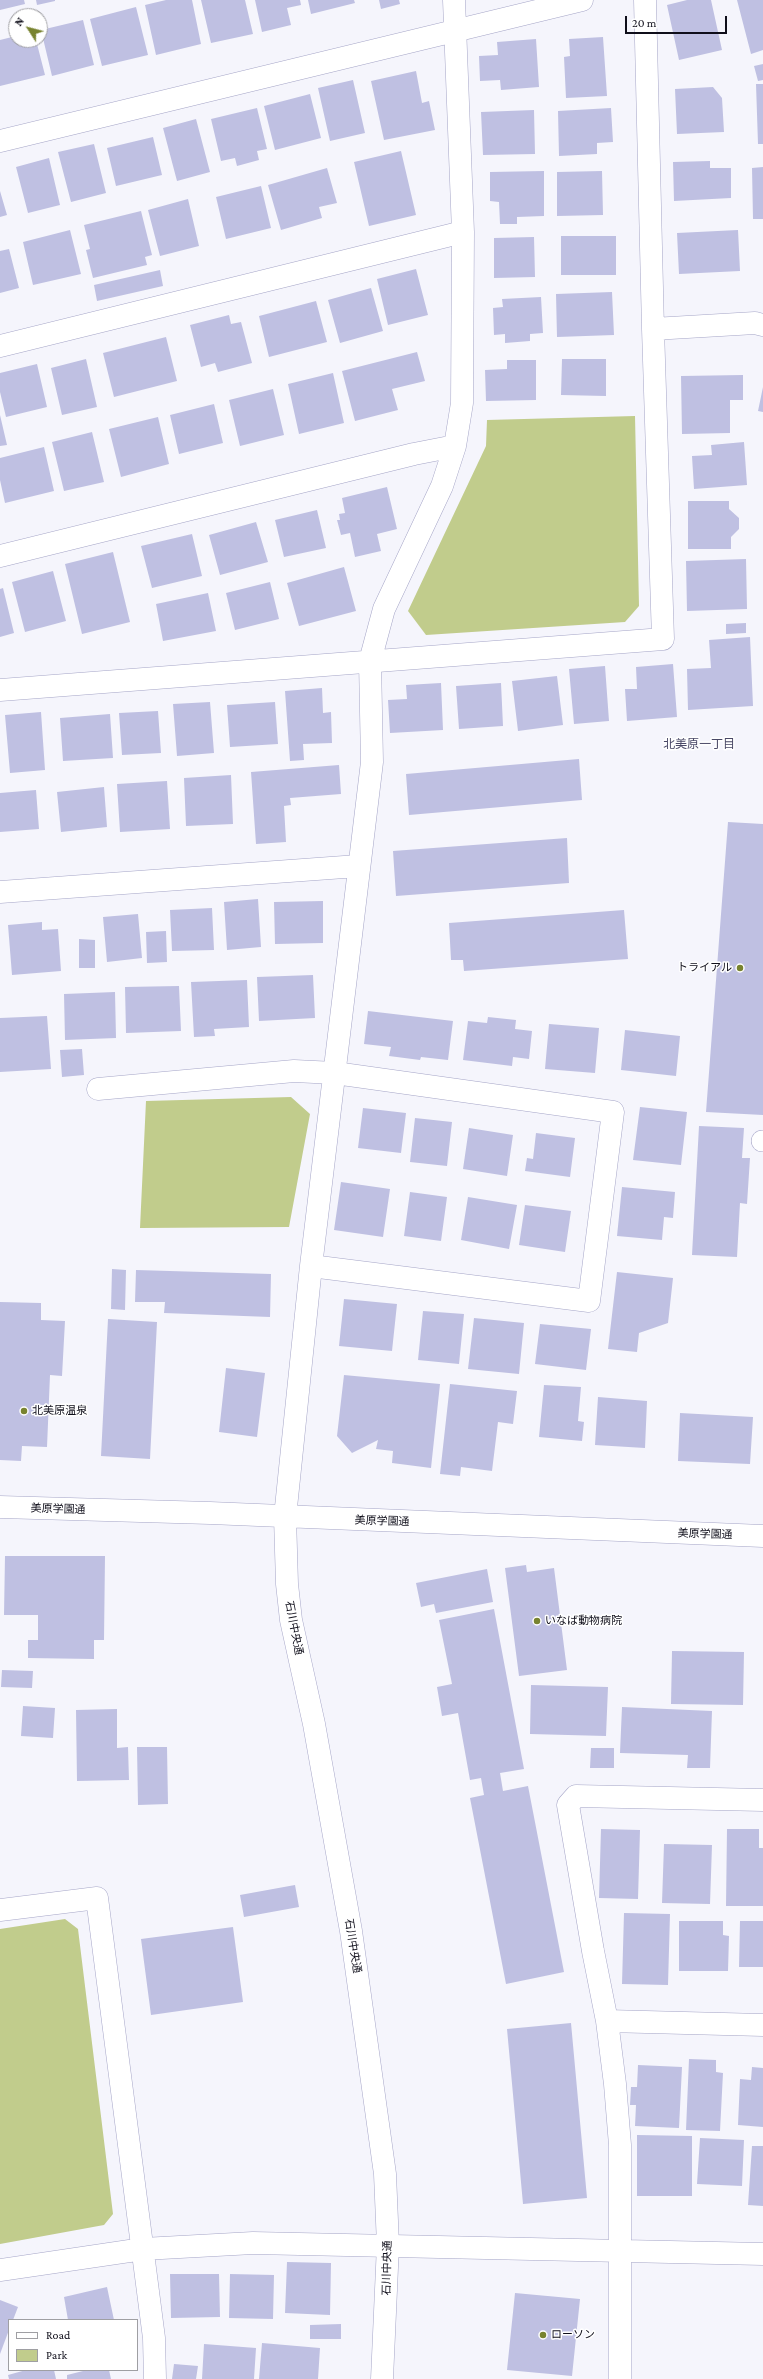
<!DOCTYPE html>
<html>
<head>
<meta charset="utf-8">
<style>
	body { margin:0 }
	#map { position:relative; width:763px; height:2379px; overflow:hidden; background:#f5f5fc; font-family:"Crimson Pro",serif }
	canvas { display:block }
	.legend { position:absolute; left:8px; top:2319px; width:130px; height:52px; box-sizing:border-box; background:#fff; border:1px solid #9f9fa3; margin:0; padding:5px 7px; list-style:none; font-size:12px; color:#0f0e1a }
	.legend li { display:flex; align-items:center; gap:8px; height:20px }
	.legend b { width:20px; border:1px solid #9f9fa3 }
	.north { position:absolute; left:8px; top:8px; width:40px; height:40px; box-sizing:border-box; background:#fff; border:1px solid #9f9fa3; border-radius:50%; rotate:306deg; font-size:11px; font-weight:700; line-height:16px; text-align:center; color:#0f0e1a }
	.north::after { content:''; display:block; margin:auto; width:14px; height:18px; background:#78832f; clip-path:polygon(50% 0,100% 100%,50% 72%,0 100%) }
	.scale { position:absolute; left:625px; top:16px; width:102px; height:18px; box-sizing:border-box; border:2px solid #0f0e1a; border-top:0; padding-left:5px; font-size:12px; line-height:14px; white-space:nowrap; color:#0f0e1a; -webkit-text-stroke:3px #fff; paint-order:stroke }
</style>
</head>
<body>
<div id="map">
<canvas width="763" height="2379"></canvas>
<ul class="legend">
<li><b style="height:5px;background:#fff"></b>Road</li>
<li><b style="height:11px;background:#c1cc8c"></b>Park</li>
</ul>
<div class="north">N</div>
<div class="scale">20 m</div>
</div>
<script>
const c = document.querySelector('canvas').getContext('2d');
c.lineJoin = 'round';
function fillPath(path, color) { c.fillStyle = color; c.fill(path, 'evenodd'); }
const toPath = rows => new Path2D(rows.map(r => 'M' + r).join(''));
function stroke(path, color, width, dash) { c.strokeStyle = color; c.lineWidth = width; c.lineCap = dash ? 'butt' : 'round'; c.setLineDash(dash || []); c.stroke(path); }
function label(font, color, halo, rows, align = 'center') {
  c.font = font + ' "Crimson Pro","Noto Sans JP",serif'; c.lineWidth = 3; c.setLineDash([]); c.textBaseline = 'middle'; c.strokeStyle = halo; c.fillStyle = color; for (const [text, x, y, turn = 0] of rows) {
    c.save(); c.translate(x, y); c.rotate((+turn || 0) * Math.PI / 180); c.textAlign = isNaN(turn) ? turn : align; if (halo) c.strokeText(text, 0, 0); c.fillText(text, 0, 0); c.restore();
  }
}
fillPath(toPath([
	[635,416,639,606,625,622,426,635,408,611,486,446,487,420],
	[291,1097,310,1114,289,1227,140,1228,146,1101],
	[65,1919,78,1929,113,2214,104,2225,0,2244,0,1929]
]), '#c1cc8c');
fillPath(toPath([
	[0,0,24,0,25,4,0,10],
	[36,0,55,0,55,1,37,5],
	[166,0,192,0,201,44,156,55,145,5],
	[201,0,245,0,253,34,211,43],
	[255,0,300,0,301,5,287,8,291,25,262,32],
	[308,0,354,0,355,3,311,14],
	[379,0,399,0,400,4,381,9],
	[687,0,711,0,722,50,679,60,667,5],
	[737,0,763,0,763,50,751,54],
	[136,7,148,55,102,66,90,19],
	[83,20,94,65,52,76,41,30],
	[16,36,16,40,36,40,45,75,0,86,0,40],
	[603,37,607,96,566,98,564,57,570,56,569,39],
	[536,39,539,87,501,90,500,80,480,81,479,56,498,55,497,42],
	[763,64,763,80,758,81,754,66],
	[416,71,422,103,429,101,435,130,384,140,371,81],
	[353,80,365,133,330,141,318,88],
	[756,84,763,84,763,144,758,144],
	[713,87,722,98,724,132,677,134,675,89],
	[310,94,321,138,275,150,264,106],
	[257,108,267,149,257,151,259,160,237,166,235,158,221,161,211,119],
	[611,108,613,142,597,143,597,154,559,156,558,111],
	[534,110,535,154,483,155,481,112],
	[196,119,210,172,177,181,163,128],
	[153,137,162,175,116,186,107,148],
	[94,144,106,193,71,202,58,152],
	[401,151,416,215,369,226,354,162],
	[49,158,60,205,28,213,16,167],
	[710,161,710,168,731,168,731,198,674,201,673,162],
	[763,167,763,219,753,219,752,168],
	[327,168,337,203,319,207,322,218,281,230,268,185],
	[544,171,544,216,517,217,517,224,500,224,499,202,490,201,490,172],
	[602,171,603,215,557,216,557,172],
	[261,186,271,228,226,239,216,197],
	[0,191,7,215,0,217],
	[188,199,199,246,160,256,148,210],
	[141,211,152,255,145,257,147,265,93,278,86,250,90,249,84,225],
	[70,230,81,274,33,285,23,242],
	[738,230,740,271,679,274,677,233],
	[561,236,616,236,616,275,561,275],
	[534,237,535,277,494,278,494,238],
	[9,249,19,288,0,293,0,251],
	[416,269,428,315,388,325,377,279],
	[160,270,163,286,97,301,94,285],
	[371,288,383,331,340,343,328,300],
	[612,292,614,335,557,337,556,294],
	[541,297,543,333,530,334,530,341,505,343,505,334,494,335,493,308,503,307,502,299],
	[316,301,327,342,269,357,259,316],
	[229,315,231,324,241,322,252,363,218,372,215,363,201,367,190,325],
	[166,337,177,381,114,397,103,353],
	[417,352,425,381,392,389,398,410,355,421,342,371],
	[86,359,97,407,62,415,51,368],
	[562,359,606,359,606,396,561,395],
	[507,360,536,360,536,400,486,401,485,370,507,369],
	[37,364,47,407,6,417,0,392,0,373],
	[333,373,344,423,299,434,288,384],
	[743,375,743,400,730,400,730,433,682,434,681,376],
	[763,387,763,412,758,411],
	[273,389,284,435,240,446,229,400],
	[214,404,223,443,179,454,170,415],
	[0,415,7,445,0,446],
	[158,417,169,464,121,477,109,429],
	[92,432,104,482,64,491,52,442],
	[744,442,747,485,694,489,692,456,712,455,711,445],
	[44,447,54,491,5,503,0,480,0,458],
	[387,487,397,529,377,534,381,551,355,557,350,533,341,535,337,520,340,520,339,514,345,513,342,498],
	[688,501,729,501,729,509,739,518,739,529,731,537,731,549,688,549],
	[317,510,326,548,284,557,275,520],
	[256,522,268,562,220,575,209,535],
	[192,534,202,576,152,588,141,546],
	[113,552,130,622,82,634,65,564],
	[746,559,747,609,687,611,686,561],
	[344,567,356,611,299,626,287,583],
	[53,571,66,621,25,632,12,582],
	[270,582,279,619,235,630,226,593],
	[3,588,14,633,0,637,0,589],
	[208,593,216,631,163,641,156,604],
	[746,623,746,633,726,634,726,624],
	[750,637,753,706,688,710,687,669,711,668,709,640],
	[673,664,677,717,627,721,625,689,637,689,636,667],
	[605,666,609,721,574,724,569,669],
	[557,676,563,725,518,731,512,681],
	[441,683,443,730,390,733,388,700,407,699,406,685],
	[501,683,503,726,459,729,456,686],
	[322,688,323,713,331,712,332,743,303,744,304,760,290,761,285,691],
	[210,702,214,753,177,756,173,704],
	[275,702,278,744,230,747,227,705],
	[158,711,161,753,122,755,119,713],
	[41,712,45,770,10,773,5,715],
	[110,714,113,758,63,761,60,718],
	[579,759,582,800,409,815,406,774],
	[339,765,341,794,290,798,291,805,284,806,286,842,256,844,251,772],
	[231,775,233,824,186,826,184,778],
	[167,781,170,829,120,832,117,784],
	[104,787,107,827,61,832,57,792],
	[36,790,39,829,0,832,0,793],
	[728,822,763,824,763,1115,706,1112],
	[567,838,569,883,396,896,393,851],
	[258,899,261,947,227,950,224,902],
	[323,901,323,943,275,944,274,902],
	[212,908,214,950,172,951,170,910],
	[624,910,628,959,464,971,463,960,451,960,449,923],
	[138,914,142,958,107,962,103,917],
	[42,922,42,930,58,929,61,971,12,975,8,925],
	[166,931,167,962,147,963,146,932],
	[79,939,95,940,95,968,79,968],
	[313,975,315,1018,259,1021,257,977],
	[247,980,249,1027,214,1029,215,1036,194,1037,191,982],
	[179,986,181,1031,126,1033,125,987],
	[115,992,116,1038,65,1040,64,994],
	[368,1011,453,1021,448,1060,421,1057,420,1060,389,1056,391,1047,364,1044],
	[47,1016,51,1069,0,1072,0,1018],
	[488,1017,516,1020,515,1029,532,1031,529,1059,513,1057,512,1066,463,1060,468,1021,487,1023],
	[549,1024,599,1028,595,1073,545,1069],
	[625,1030,680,1036,676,1076,621,1070],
	[82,1049,84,1075,62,1077,60,1050],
	[640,1107,687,1112,681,1165,633,1160],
	[363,1108,406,1113,401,1153,358,1148],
	[415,1118,452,1122,447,1166,410,1162],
	[699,1126,744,1128,742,1158,750,1158,747,1204,740,1203,737,1257,692,1255],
	[469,1128,513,1135,507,1176,463,1169],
	[536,1133,575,1138,570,1177,525,1171,527,1158,533,1159],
	[341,1182,390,1189,383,1237,334,1230],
	[622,1187,675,1192,673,1218,664,1217,662,1240,617,1236],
	[410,1192,447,1197,441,1241,404,1236],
	[468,1197,517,1205,509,1249,461,1240],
	[525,1205,571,1211,565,1252,519,1245],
	[112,1269,126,1270,125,1310,111,1309],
	[136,1270,271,1274,270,1317,164,1313,165,1302,135,1302],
	[617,1272,673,1278,668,1323,639,1333,637,1352,608,1349],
	[344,1299,397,1304,392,1351,339,1346],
	[0,1302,41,1303,41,1320,65,1321,62,1376,50,1375,47,1447,22,1446,21,1461,0,1460],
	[423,1311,464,1314,459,1364,418,1360],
	[474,1318,524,1323,519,1374,468,1369],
	[108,1319,157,1322,150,1459,101,1456],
	[540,1324,591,1329,586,1370,535,1364],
	[226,1368,265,1373,257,1437,219,1432],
	[344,1375,440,1384,431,1468,392,1463,393,1451,376,1449,378,1440,352,1453,337,1436],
	[450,1384,517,1391,513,1424,498,1422,492,1471,461,1467,460,1476,440,1474],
	[544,1385,581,1387,578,1421,584,1422,582,1441,539,1437],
	[598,1397,647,1401,645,1448,595,1445],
	[680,1413,753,1417,750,1464,678,1461],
	[5,1556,105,1556,104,1640,94,1640,94,1659,28,1658,28,1640,38,1640,38,1615,4,1615],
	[526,1565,527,1572,554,1568,567,1670,519,1676,505,1568],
	[487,1569,493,1602,436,1613,434,1604,421,1607,416,1583],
	[494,1609,524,1769,500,1773,503,1791,528,1786,564,1972,506,1984,470,1798,484,1795,481,1778,470,1780,458,1713,442,1716,437,1687,452,1684,439,1620],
	[672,1651,744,1652,743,1705,671,1704],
	[2,1670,33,1671,32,1688,1,1687],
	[531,1685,608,1687,606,1736,530,1734],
	[23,1706,55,1708,53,1738,21,1736],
	[622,1707,712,1711,710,1768,687,1768,688,1755,620,1753],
	[117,1709,117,1748,128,1747,129,1780,77,1781,76,1710],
	[137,1747,167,1747,168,1804,138,1805],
	[591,1748,614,1748,614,1768,590,1768],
	[601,1829,640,1830,638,1899,599,1898],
	[727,1829,759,1829,759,1848,763,1848,763,1906,726,1906],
	[664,1844,712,1845,710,1904,662,1903],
	[295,1885,299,1907,244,1917,240,1895],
	[624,1913,670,1914,668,1985,622,1984],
	[679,1921,723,1921,723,1935,729,1936,728,1971,679,1971],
	[740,1921,763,1921,763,1967,739,1967],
	[233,1927,243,2002,151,2015,141,1939],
	[571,2023,587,2198,523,2204,507,2029],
	[689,2059,716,2060,716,2072,723,2073,720,2131,686,2130],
	[638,2065,682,2067,679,2128,635,2126,636,2105,630,2105,631,2087,637,2087],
	[752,2067,763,2068,763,2127,738,2125,740,2079,751,2080],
	[637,2135,692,2136,692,2196,637,2196],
	[700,2138,744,2140,742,2186,697,2184],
	[752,2146,763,2146,763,2206,748,2205],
	[287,2262,331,2263,330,2315,285,2313],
	[170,2274,219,2274,220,2317,171,2318],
	[230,2274,274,2275,273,2319,229,2318],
	[107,2287,114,2320,68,2320,64,2297],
	[515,2293,580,2299,572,2376,507,2370],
	[0,2300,18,2307,13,2320,9,2320,9,2330,0,2354],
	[341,2324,341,2339,310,2339,310,2325],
	[262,2343,320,2348,318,2379,259,2379],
	[204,2344,256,2348,254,2379,202,2379],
	[174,2364,198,2366,196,2379,172,2379],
	[26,2370,54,2370,56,2379,9,2379,8,2375],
	[87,2370,109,2370,111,2379,67,2379,67,2375]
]), '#bfc0e2');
const lane = toPath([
	[762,1141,763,1141]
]);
const street = toPath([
	[0,141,582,0],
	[653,329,755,323,763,325],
	[0,346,463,232],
	[0,556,414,454,455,446],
	[0,690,663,639,653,329,645,0],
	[0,892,358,866],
	[98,1089,294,1071,335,1073,613,1112,589,1301,311,1266],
	[285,1517,311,1266,372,762,370,661,384,609,442,486,455,446,462,403,463,232,454,0],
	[0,1910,97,1898,154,2338,155,2379],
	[607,2021,763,2025],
	[0,2270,143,2249,253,2243,763,2254],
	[620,2379,620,2145,615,2084,607,2021,593,1951,568,1805,576,1796,763,1800]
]);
const secondary = toPath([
	[0,1507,210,1513,763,1536],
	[285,1517,287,1584,291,1620,314,1724,351,1931,385,2174,388,2245,382,2379]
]);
stroke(lane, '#a5a5c7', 22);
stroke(street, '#a5a5c7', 23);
stroke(secondary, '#a5a5c7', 23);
stroke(lane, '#fff', 21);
stroke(street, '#fff', 22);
stroke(secondary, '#fff', 22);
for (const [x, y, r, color] of [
	[740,968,4,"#78832f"],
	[24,1411,4,"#78832f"],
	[537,1621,4,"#78832f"],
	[543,2335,4,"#78832f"]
]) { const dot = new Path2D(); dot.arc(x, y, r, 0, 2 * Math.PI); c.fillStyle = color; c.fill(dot); stroke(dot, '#fff', 1.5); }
label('11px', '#0f0e1a', '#fff', [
	["トライアル",732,968,"right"],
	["北美原温泉",32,1411],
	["いなば動物病院",545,1621],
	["ローソン",551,2335]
], 'left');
label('11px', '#0f0e1a', '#fff', [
	["美原学園通",58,1509,2],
	["美原学園通",382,1521,2],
	["美原学園通",705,1534,2],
	["石川中央通",294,1628,79],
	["石川中央通",353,1946,81],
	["石川中央通",387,2268,-89]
]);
label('12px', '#494866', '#fff', [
	["北美原一丁目",699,744]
]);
</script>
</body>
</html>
